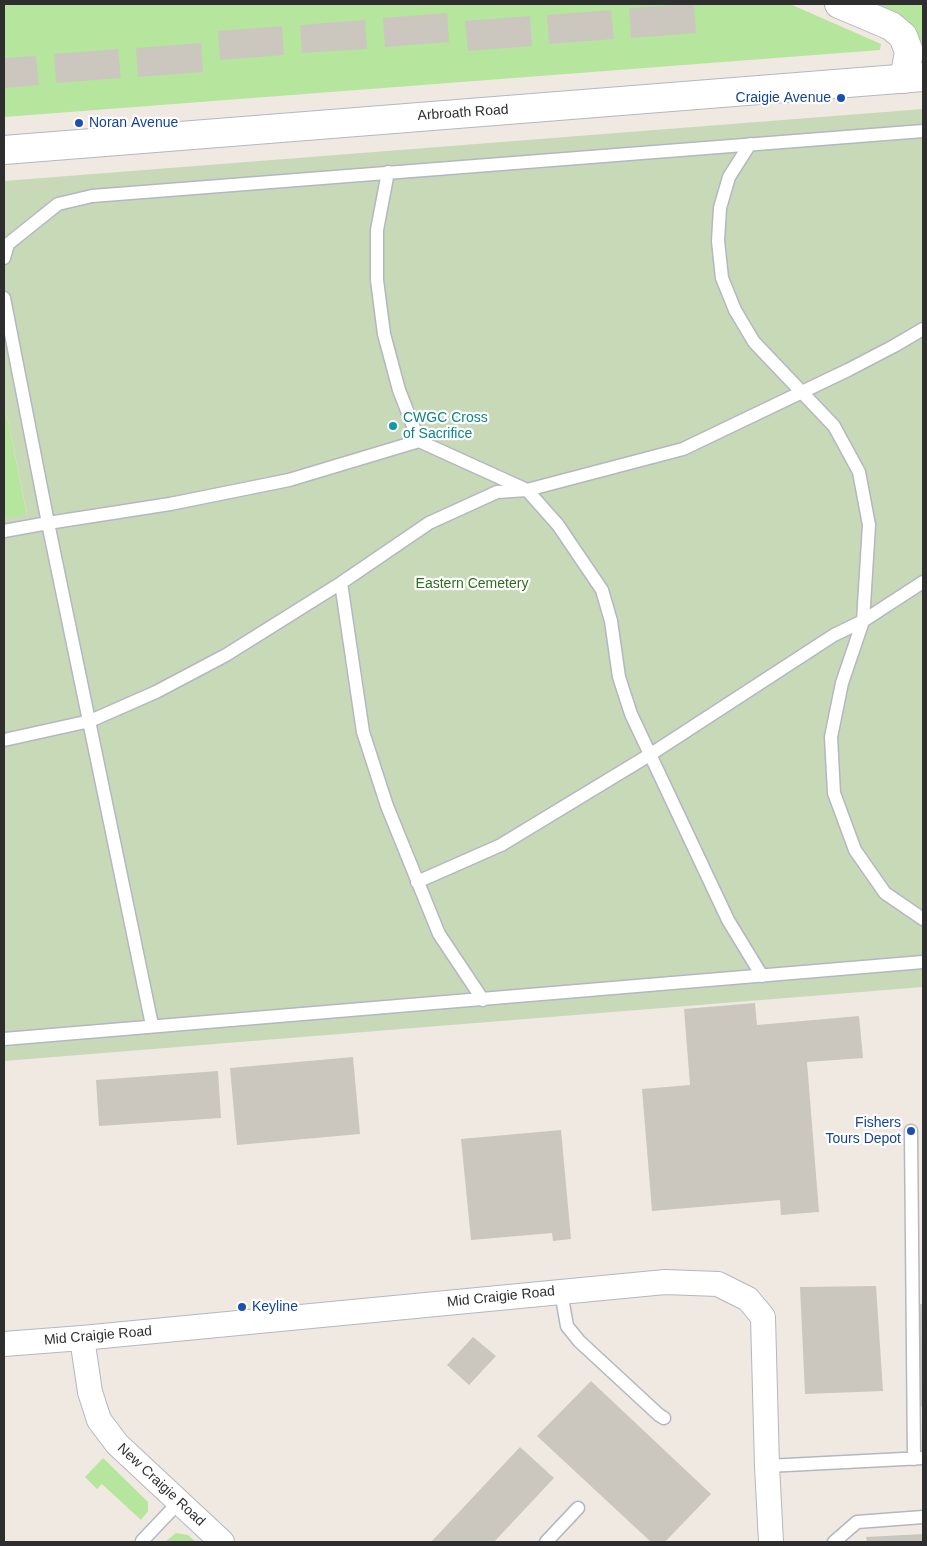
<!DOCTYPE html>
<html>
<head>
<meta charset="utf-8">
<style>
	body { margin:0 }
	#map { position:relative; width:927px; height:1546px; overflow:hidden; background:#efe9e1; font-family:Arial,sans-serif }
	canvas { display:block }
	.frame { position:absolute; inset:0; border:5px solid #2e2e2e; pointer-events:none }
</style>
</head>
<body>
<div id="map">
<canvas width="927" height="1546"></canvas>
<div class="frame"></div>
</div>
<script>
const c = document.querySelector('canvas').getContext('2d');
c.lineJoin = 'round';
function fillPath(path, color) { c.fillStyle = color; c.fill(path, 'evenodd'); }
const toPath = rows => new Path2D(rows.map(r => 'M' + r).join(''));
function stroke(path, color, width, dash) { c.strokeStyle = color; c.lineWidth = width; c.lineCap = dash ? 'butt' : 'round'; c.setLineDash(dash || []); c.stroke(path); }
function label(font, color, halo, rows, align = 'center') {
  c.font = font + ' Arial,sans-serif'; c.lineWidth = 4.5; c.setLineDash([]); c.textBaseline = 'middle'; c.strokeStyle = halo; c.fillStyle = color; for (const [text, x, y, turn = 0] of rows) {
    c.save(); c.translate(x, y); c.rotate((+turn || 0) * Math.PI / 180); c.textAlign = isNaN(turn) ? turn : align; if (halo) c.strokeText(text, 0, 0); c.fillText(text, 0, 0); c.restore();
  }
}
fillPath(toPath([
	[4,4,790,4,881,44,880,50,4,117],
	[864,4,923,4,923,42,919,42,908,21],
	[4,401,27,515,4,519],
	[103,1458,148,1502,148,1511,141,1520,102,1484,97,1489,85,1477],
	[176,1533,188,1535,196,1542,165,1542]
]), '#b6e59e');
fillPath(toPath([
	[923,109,923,987,4,1061,4,519,27,514,4,401,4,181]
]), '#c8d9b8');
fillPath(toPath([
	[694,4,696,33,631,38,629,8],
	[611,10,614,39,549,44,547,15],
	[447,13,449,42,385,47,383,18],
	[530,16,532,46,468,51,465,21],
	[365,20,367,49,302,53,300,25],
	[282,26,284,55,220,60,218,31],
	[201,43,203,72,138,77,136,48],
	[118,49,121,78,56,83,54,54],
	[36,56,39,85,4,88,4,58],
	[755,1003,757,1025,859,1016,863,1058,807,1062,819,1212,781,1215,780,1200,652,1211,642,1089,690,1085,684,1009],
	[353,1057,360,1134,237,1145,230,1068],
	[218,1071,221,1118,99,1126,96,1080],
	[561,1130,571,1239,553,1241,552,1233,471,1240,461,1139],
	[876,1286,883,1391,805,1394,800,1287],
	[915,1304,923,1304,923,1406,921,1407],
	[473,1337,496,1356,469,1385,447,1365],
	[591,1381,711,1494,665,1542,651,1542,537,1436],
	[520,1447,554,1478,494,1542,431,1542],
	[923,1534,923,1542,867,1542,866,1537]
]), '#cbc7bf');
const service = toPath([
	[750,144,729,177,720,208,718,241,722,278,735,310,754,342,834,426,859,472,869,525,863,621,842,683,831,737,834,793,855,850,885,893,923,919],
	[388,172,377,230,377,280,384,334,399,390,419,441,527,490,558,525,602,590,611,621,619,677,631,714,728,920,762,976],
	[4,258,8,244,58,204,92,196,923,131],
	[4,298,48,523,152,1025],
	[4,531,48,523,170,504,289,480,419,441],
	[341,583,363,732,387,806,439,934,483,1000],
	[4,740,90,721,156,692,226,655,341,583,429,523,497,492,527,490,683,449,848,370,894,346,923,329],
	[417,882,501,845,651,754,834,635,863,621,923,582],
	[4,1039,923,962],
	[911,1131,914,1459],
	[561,1292,567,1326,579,1341,659,1415,664,1418],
	[767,1466,923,1458],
	[142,1541,179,1502],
	[546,1542,578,1508],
	[834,1542,857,1522,923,1517]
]);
const minor = toPath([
	[82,1338,90,1392,99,1420,117,1444,222,1542],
	[4,1344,82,1338,665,1282,718,1284,748,1299,763,1317,767,1466,771,1542]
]);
const tertiary = toPath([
	[839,4,891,26,903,36,909,52,904,79]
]);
const secondary = toPath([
	[4,150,923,77]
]);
stroke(service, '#b4b7c1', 15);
stroke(minor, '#b4b7c1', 26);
stroke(tertiary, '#b4b7c1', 30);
stroke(secondary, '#b4b7c1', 30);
stroke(service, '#fff', 12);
stroke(minor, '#fff', 24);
stroke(tertiary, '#fff', 28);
stroke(secondary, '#fff', 28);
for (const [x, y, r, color] of [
	[841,98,5,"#1a4fb4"],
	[79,123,5,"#1a4fb4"],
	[393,426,5,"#0f9aa8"],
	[911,1131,5,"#1a4fb4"],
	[242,1307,5,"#1a4fb4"]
]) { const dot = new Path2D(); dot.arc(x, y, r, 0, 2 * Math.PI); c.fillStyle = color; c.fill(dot); stroke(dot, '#fff', 2); }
label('14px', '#164399', '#fff', [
	["Craigie Avenue",831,98],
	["Noran Avenue",89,123,"left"],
	["Fishers",901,1123],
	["Tours Depot",901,1139],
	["Keyline",252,1307,"left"]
], 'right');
label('14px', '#2e2e2e', '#fff', [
	["Arbroath Road",463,113,-4],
	["Mid Craigie Road",501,1297,-6],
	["Mid Craigie Road",98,1336,-5],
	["New Craigie Road",161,1485,43]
]);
label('14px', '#0d838f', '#fff', [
	["CWGC Cross",403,418],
	["of Sacrifice",403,434]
], 'left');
label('14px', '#2c6e1b', '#fff', [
	["Eastern Cemetery",472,584]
]);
</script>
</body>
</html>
